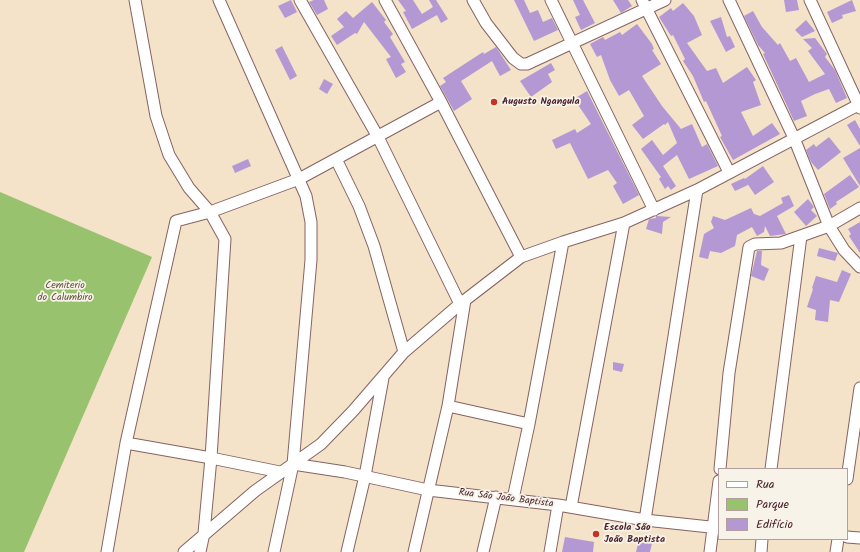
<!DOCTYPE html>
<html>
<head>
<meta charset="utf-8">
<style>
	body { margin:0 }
	#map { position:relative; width:860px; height:552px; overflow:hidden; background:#f4e2c9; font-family:Kalam,sans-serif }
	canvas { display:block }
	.legend { position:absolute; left:718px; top:468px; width:130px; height:72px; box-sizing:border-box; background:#f7f3e8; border:1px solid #b29e9c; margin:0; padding:5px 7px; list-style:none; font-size:12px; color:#4a1f2b }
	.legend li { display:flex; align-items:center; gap:8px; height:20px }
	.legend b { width:20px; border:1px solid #b29e9c }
</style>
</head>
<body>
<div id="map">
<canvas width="860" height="552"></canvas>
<ul class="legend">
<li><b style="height:5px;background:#fff"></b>Rua</li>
<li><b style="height:11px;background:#98c26e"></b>Parque</li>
<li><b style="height:11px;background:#b498d3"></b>Edifício</li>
</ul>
</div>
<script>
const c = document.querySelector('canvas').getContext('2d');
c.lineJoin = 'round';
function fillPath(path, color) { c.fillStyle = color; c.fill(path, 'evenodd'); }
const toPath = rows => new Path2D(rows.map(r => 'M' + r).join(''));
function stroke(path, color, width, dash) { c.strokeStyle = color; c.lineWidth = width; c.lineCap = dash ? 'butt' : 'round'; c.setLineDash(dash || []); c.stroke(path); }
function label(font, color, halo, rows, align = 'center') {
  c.font = font + ' Kalam,sans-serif'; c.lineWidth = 3.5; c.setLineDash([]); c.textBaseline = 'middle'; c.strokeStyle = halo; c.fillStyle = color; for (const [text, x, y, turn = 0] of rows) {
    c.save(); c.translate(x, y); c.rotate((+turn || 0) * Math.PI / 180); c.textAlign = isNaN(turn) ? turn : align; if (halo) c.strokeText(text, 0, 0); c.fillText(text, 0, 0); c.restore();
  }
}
fillPath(toPath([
	[0,192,152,257,24,552,0,552]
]), '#98c26e');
fillPath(toPath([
	[291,0,297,12,285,18,278,6],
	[314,0,324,0,328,9,317,15,309,2],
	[398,0,413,0,422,14,433,7,429,0,436,0,448,19,441,23,437,15,412,29,403,12,406,11],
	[514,0,524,0,530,13,538,10,543,22,552,18,558,30,534,41],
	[573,0,583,0,595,23,581,30,575,17,580,15],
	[613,0,628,0,632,6,621,13],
	[784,0,797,0,799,10,786,12],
	[852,0,856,11,842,15,843,18,832,23,827,12],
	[372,2,386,20,384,22,393,34,390,37,405,62,401,64,406,72,396,78,386,59,391,57,364,22,357,34,355,33,337,45,331,36,344,27,337,19,346,11,353,18],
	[683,3,694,16,702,35,687,43,707,71,716,68,723,83,747,67,756,80,753,82,761,105,741,112,753,136,772,123,780,134,733,160,720,137,722,136,706,101,704,102,693,76,683,61,685,59,673,35,671,36,659,17,671,8,673,11],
	[753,11,762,27,778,45,780,43,790,61,796,58,809,82,825,74,808,51,812,48,803,39,815,38,827,54,825,57,835,70,847,98,836,103,829,89,815,94,801,101,807,116,794,121,763,54,765,53,758,45,744,16],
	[721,17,727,37,730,36,735,47,726,52,710,21],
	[806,20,815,31,802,37,795,30],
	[637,24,652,44,654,49,652,50,661,64,642,76,662,106,681,129,692,124,702,147,707,144,718,166,689,179,677,155,663,166,676,186,671,190,668,186,665,189,659,179,661,177,641,149,652,140,663,155,677,143,668,122,665,125,664,124,643,139,632,125,644,116,629,90,619,96,610,80,601,55,597,57,590,44,603,37,605,40,620,32,622,35],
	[282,46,297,76,290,80,275,50],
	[496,47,511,70,500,76,492,61,461,81,472,99,454,111,440,86,446,82,443,78,483,52,484,54],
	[551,63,555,70,548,74,552,82,531,97,520,81],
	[324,79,333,84,327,94,319,89],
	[587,91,639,195,623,204,613,186,617,183,608,170,588,179,570,143,556,149,552,140,575,129,577,133,591,124,574,99],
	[855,120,860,129,860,146,847,125],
	[829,137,841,152,818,170,811,162,806,150,814,144,816,147],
	[860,148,860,186,843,158],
	[248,159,251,166,235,173,232,166],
	[763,166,774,182,755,195,747,183,748,185,735,191,731,184,744,178,745,179],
	[850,175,859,187,836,202,837,204,830,209,824,194],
	[789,195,794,206,777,216,786,234,770,236,765,226,764,232,757,236,752,227,737,235,735,246,721,253,710,251,708,259,699,257,704,234,714,228,711,222,713,216,725,220,751,208,754,214,760,216,783,203,781,198],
	[808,199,814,207,811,210,817,216,806,226,794,212],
	[656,216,671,217,663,222,662,234,646,229,649,219,656,218],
	[860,222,860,253,849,236,851,234,848,229],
	[819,248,838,253,835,261,817,256],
	[757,251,762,251,761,265,769,269,764,281,751,276],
	[842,270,851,274,839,302,830,300,828,322,815,320,816,310,807,307,813,289,812,288,816,276,837,282],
	[613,362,624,364,622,372,613,370],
	[565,537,594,542,593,552,562,552],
	[639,540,652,543,650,552,636,552]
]), '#b498d3');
const minor = toPath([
	[135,0,156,116,169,155,189,188,210,212,225,239,211,458,204,533,200,552],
	[219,0,306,196,311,222,311,260,293,464,274,552],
	[300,0,378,137,460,304],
	[385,0,441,102,521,257],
	[473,0,486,23,513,58,521,64,527,64,665,0],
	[551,0,654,210],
	[642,0,729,172],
	[729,0,794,138,829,226,844,250,860,267],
	[810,0,860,108],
	[336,159,359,206,374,246,404,352],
	[448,406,529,424],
	[126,443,211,458,280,472],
	[293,464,345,472,428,490,558,505,645,520,719,528],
	[720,469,729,373,749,247,755,244,781,243,829,226,860,208],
	[771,469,801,236],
	[847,479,860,388],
	[513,499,529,424,563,242],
	[571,507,624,223],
	[645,520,697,190],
	[847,537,860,538],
	[107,552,126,443,176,221,210,212,299,179,441,102],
	[184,552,255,491,321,444,353,411,404,352,460,304,521,257,563,242,624,223,697,190,860,104],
	[347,552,365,476,383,378],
	[414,552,448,406,465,300],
	[483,552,496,497],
	[550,552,558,505],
	[710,552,719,481],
	[761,552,762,539],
	[836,552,838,539]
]);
stroke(minor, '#866362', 13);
stroke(minor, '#fff', 11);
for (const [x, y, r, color] of [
	[494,102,4,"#c8321e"],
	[596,534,4,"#c8321e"]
]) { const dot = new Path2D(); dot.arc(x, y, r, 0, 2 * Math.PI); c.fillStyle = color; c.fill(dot); stroke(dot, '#f7f3e8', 1.5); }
label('bold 10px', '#4a1f2b', '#f7f3e8', [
	["Augusto Ngangula",502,102],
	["Escola São",604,528],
	["João Baptista",604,540]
], 'left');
label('10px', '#61503f', '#f7f3e8', [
	["Cemiterio",65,286],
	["do Calumbiro",65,298]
]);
label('10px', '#4a1f2b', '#f7f3e8', [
	["Rua São João Baptista",506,499,7]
]);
</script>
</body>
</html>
